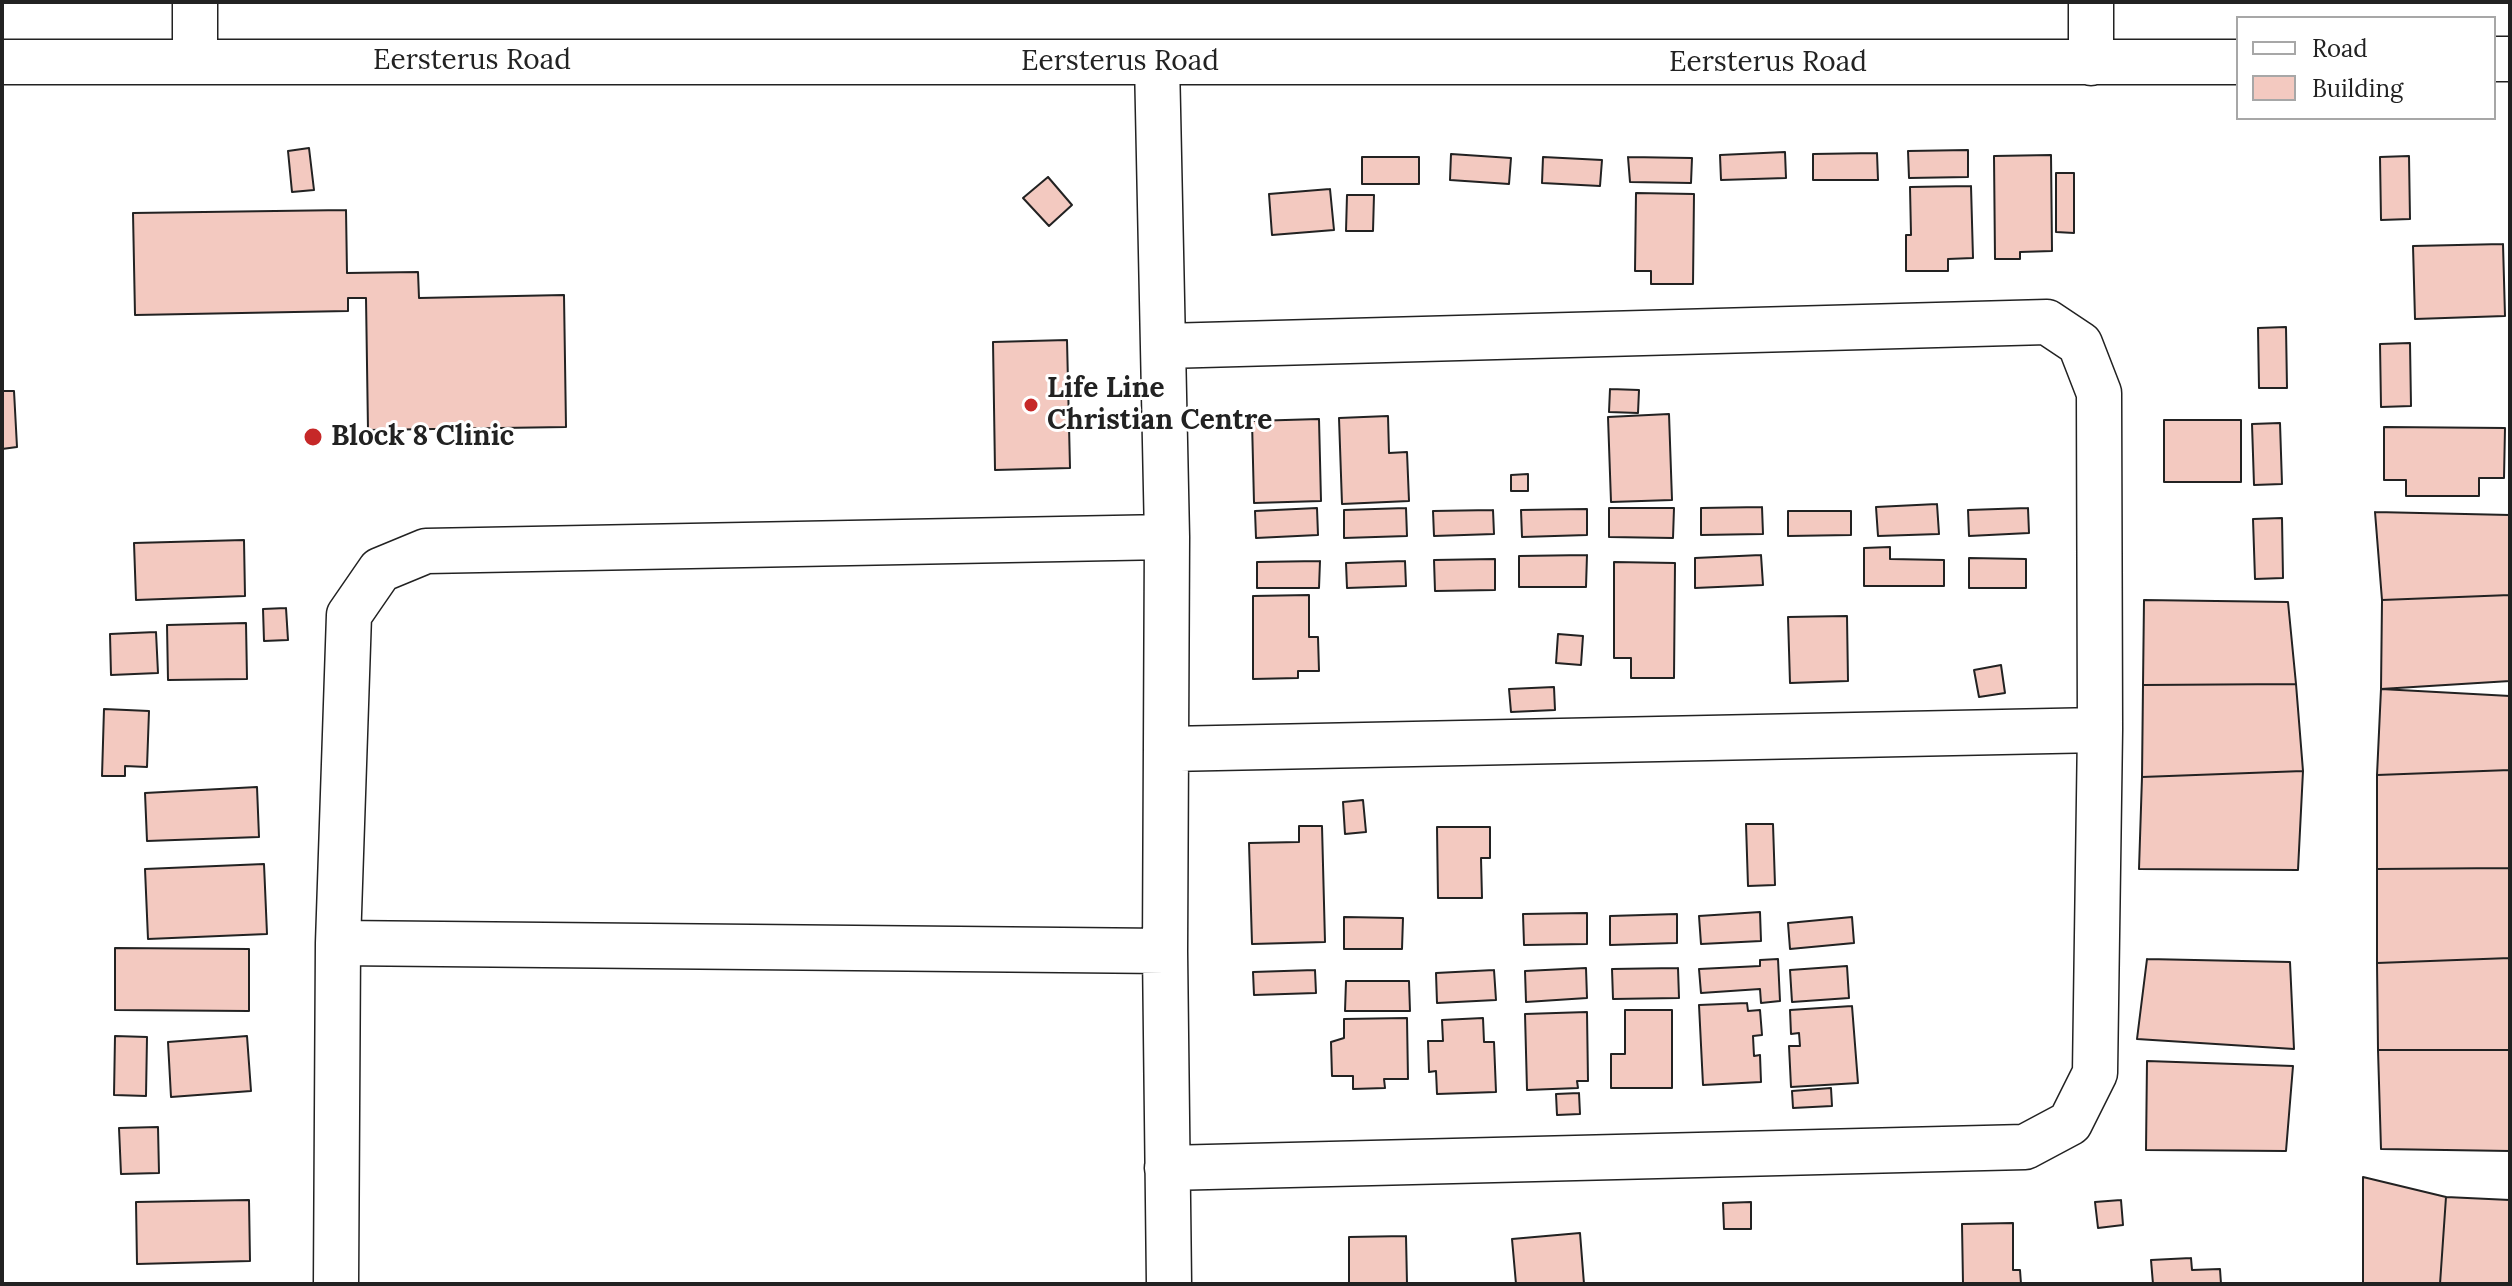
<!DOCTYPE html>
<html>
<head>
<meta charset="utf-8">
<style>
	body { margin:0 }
	#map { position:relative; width:2512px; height:1286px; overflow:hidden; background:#fff; font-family:Lora,serif }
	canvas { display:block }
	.frame { position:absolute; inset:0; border:4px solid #222; pointer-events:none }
	.legend { position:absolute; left:2236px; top:16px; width:260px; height:104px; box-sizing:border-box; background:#fff; border:2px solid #a7a7a7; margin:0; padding:10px 14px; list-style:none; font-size:24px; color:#222 }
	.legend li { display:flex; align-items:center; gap:16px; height:40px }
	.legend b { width:40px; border:2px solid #a7a7a7 }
</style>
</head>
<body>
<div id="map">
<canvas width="2512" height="1286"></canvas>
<div class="frame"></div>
<ul class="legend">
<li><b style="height:10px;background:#fff"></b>Road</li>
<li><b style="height:22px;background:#f3c9c0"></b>Building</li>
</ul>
</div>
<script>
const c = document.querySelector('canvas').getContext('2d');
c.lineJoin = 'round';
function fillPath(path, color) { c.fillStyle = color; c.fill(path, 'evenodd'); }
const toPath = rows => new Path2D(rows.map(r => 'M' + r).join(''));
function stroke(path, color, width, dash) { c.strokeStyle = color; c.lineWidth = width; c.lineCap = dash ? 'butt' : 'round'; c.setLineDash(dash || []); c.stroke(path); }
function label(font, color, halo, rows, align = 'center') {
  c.font = font + ' Lora,serif'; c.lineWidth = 6; c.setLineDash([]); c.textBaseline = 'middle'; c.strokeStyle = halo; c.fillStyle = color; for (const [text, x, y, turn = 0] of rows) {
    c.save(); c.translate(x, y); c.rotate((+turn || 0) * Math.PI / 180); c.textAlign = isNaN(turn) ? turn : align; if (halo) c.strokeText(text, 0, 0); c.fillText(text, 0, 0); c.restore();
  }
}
const building = toPath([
	[309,148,314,190,292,192,288,151,309,148],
	[1968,150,1968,177,1909,178,1908,151,1968,150],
	[1785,152,1786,178,1721,180,1720,155,1785,152],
	[1877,153,1878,180,1813,180,1813,154,1877,153],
	[1451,154,1511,158,1509,184,1450,180,1451,154],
	[2051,155,2052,251,2020,252,2020,259,1995,259,1994,156,2051,155],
	[2409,156,2410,219,2381,220,2380,157,2409,156],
	[1362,157,1419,157,1419,184,1362,184,1362,157],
	[1543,157,1602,160,1600,186,1542,183,1543,157],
	[1628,157,1692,158,1691,183,1630,182,1628,157],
	[2056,173,2074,173,2074,233,2056,232,2056,173],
	[1048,177,1072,205,1049,226,1023,198,1048,177],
	[1971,186,1973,258,1948,259,1948,271,1906,271,1906,235,1911,235,1910,187,1971,186],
	[1330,189,1334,230,1272,235,1269,194,1330,189],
	[1636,193,1694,194,1693,284,1651,284,1651,271,1635,271,1636,193],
	[1347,195,1374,195,1373,231,1346,231,1347,195],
	[346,210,347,273,418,272,419,298,564,295,566,427,368,430,366,298,348,298,348,311,135,315,133,213,346,210],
	[2503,244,2505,316,2415,319,2413,246,2503,244],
	[2286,327,2287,388,2259,388,2258,328,2286,327],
	[1067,340,1070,468,995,470,993,342,1067,340],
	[2410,343,2411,406,2381,407,2380,344,2410,343],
	[1610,389,1639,390,1638,413,1609,412,1610,389],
	[2,391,14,391,17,447,2,449,2,391],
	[1669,414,1672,500,1611,502,1608,417,1669,414],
	[1388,416,1389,453,1407,452,1409,501,1342,504,1339,418,1388,416],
	[1319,419,1321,501,1254,503,1252,421,1319,419],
	[2164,420,2241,420,2241,482,2164,482,2164,420],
	[2280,423,2282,484,2254,485,2252,424,2280,423],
	[2384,427,2505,428,2504,478,2479,478,2479,496,2406,496,2406,480,2384,480,2384,427],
	[1528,474,1528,491,1511,491,1511,475,1528,474],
	[1937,504,1939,534,1878,536,1876,507,1937,504],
	[1762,507,1763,534,1701,535,1701,508,1762,507],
	[1317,508,1318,535,1256,538,1255,511,1317,508],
	[1406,508,1407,536,1344,538,1344,510,1406,508],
	[1609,508,1674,508,1673,538,1609,537,1609,508],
	[2028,508,2029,533,1969,536,1968,510,2028,508],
	[1587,509,1587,535,1522,537,1521,510,1587,509],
	[1493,510,1494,534,1434,536,1433,511,1493,510],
	[1788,511,1851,511,1851,535,1788,536,1788,511],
	[2375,512,2510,515,2510,595,2382,600,2375,512],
	[2282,518,2283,578,2255,579,2253,519,2282,518],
	[244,540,245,596,136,600,134,543,244,540],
	[1890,547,1890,559,1944,560,1944,586,1864,586,1864,548,1890,547],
	[1587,555,1586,587,1519,587,1519,556,1587,555],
	[1761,555,1763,585,1695,588,1695,558,1761,555],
	[1969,558,2026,559,2026,588,1969,588,1969,558],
	[1495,559,1495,590,1435,591,1434,560,1495,559],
	[1320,561,1319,588,1257,588,1257,562,1320,561],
	[1405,561,1406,586,1347,588,1346,563,1405,561],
	[1614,562,1675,563,1674,678,1631,678,1631,658,1614,658,1614,562],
	[1309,595,1309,637,1318,637,1319,671,1298,671,1298,678,1253,679,1253,596,1309,595],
	[2510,595,2510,681,2381,689,2382,600,2510,595],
	[2144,600,2288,602,2296,684,2143,685,2144,600],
	[286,608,288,640,264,641,263,609,286,608],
	[1847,616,1848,681,1790,683,1788,617,1847,616],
	[246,623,247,679,168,680,167,625,246,623],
	[156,632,158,673,111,675,110,634,156,632],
	[1558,634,1583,636,1581,665,1556,663,1558,634],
	[2001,665,2005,693,1979,697,1974,670,2001,665],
	[2296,684,2303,771,2142,777,2143,685,2296,684],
	[1554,687,1555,710,1511,712,1509,689,1554,687],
	[2381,689,2510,696,2510,770,2377,775,2381,689],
	[104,709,149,711,147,767,125,766,125,776,102,776,104,709],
	[2510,770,2510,868,2377,869,2377,775,2510,770],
	[2303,771,2298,870,2139,869,2142,777,2303,771],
	[257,787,259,837,147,841,145,793,257,787],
	[1363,800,1366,832,1345,834,1343,802,1363,800],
	[1746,824,1773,824,1775,885,1748,886,1746,824],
	[1299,826,1322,826,1325,942,1252,944,1249,843,1299,842,1299,826],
	[1437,827,1490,827,1490,858,1481,858,1482,898,1438,898,1437,827],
	[264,864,267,934,148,939,145,869,264,864],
	[2510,868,2510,958,2377,963,2377,869,2510,868],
	[1760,912,1761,941,1701,944,1699,916,1760,912],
	[1587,913,1587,944,1524,945,1523,914,1587,913],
	[1677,914,1677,943,1610,945,1610,916,1677,914],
	[1344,917,1403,918,1402,949,1344,949,1344,917],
	[1852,917,1854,943,1790,949,1788,923,1852,917],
	[115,948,249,949,249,1011,115,1010,115,948],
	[2510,958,2510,1050,2378,1050,2377,963,2510,958],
	[1778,959,1780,1001,1761,1003,1760,989,1701,993,1699,969,1760,966,1760,960,1778,959],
	[2147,959,2290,962,2294,1049,2137,1039,2147,959],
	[1847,966,1849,998,1792,1002,1790,970,1847,966],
	[1586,968,1587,998,1526,1002,1525,971,1586,968],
	[1678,968,1679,998,1613,999,1612,969,1678,968],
	[1315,970,1316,993,1254,995,1253,972,1315,970],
	[1494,970,1496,1000,1437,1003,1436,973,1494,970],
	[1346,981,1409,981,1410,1011,1345,1011,1346,981],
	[1747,1003,1748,1011,1760,1010,1762,1035,1753,1036,1754,1056,1760,1055,1761,1082,1703,1085,1699,1005,1747,1003],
	[1852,1006,1858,1083,1791,1087,1789,1046,1800,1046,1799,1033,1791,1034,1790,1010,1852,1006],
	[1625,1010,1672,1010,1672,1088,1611,1088,1611,1054,1625,1054,1625,1010],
	[1587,1012,1588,1081,1577,1081,1578,1088,1527,1090,1525,1014,1587,1012],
	[1407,1018,1408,1079,1384,1079,1385,1088,1353,1089,1353,1076,1332,1076,1331,1042,1344,1038,1344,1019,1407,1018],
	[1483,1018,1484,1042,1494,1042,1496,1092,1437,1094,1436,1071,1429,1072,1428,1041,1443,1041,1442,1020,1483,1018],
	[115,1036,147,1037,146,1096,114,1095,115,1036],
	[247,1036,251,1091,171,1097,168,1042,247,1036],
	[2378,1050,2510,1050,2510,1151,2381,1149,2378,1050],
	[2147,1061,2293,1066,2286,1151,2146,1150,2147,1061],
	[1831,1088,1832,1106,1793,1108,1792,1091,1831,1088],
	[1579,1093,1580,1114,1557,1115,1556,1094,1579,1093],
	[158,1127,159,1173,121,1174,119,1128,158,1127],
	[2363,1177,2446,1197,2440,1284,2363,1284,2363,1177],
	[2446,1197,2510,1200,2510,1284,2440,1284,2446,1197],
	[249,1200,250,1261,137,1264,136,1202,249,1200],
	[2121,1200,2123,1225,2098,1228,2095,1202,2121,1200],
	[1751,1202,1751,1229,1724,1229,1723,1203,1751,1202],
	[2013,1223,2013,1270,2020,1270,2021,1284,1963,1284,1962,1224,2013,1223],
	[1580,1233,1584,1284,1516,1284,1512,1239,1580,1233],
	[1406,1236,1407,1284,1349,1284,1349,1237,1406,1236],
	[2191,1258,2192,1270,2220,1269,2221,1284,2153,1284,2151,1260,2191,1258]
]);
fillPath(building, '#f3c9c0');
stroke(building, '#222', 2);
const minor = toPath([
	[195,2,195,61],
	[2091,2,2091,63],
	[2494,59,2510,59],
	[2,62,2238,62],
	[1157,62,1167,537,1165,951,1169,1284],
	[1165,346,2047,322,2080,344,2099,393,2100,730,2095,1073,2070,1123,2025,1147,1167,1168],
	[1168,749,2100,730],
	[338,943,1165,951],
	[336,1284,338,943,349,615,380,570,426,551,1167,537]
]);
stroke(minor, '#222', 47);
stroke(minor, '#fff', 44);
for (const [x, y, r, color] of [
	[1031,405,8,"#c62828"],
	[313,437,10,"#c62828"]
]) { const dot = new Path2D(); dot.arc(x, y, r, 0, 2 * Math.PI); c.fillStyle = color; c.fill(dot); stroke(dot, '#fff', 3); }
label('28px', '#222', '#fff', [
	["Eersterus Road",472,61],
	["Eersterus Road",1120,62],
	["Eersterus Road",1768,63]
]);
label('bold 28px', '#222', '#fff', [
	["Life Line",1047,389],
	["Christian Centre",1047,421],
	["Block 8 Clinic",331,437]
], 'left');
</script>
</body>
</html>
